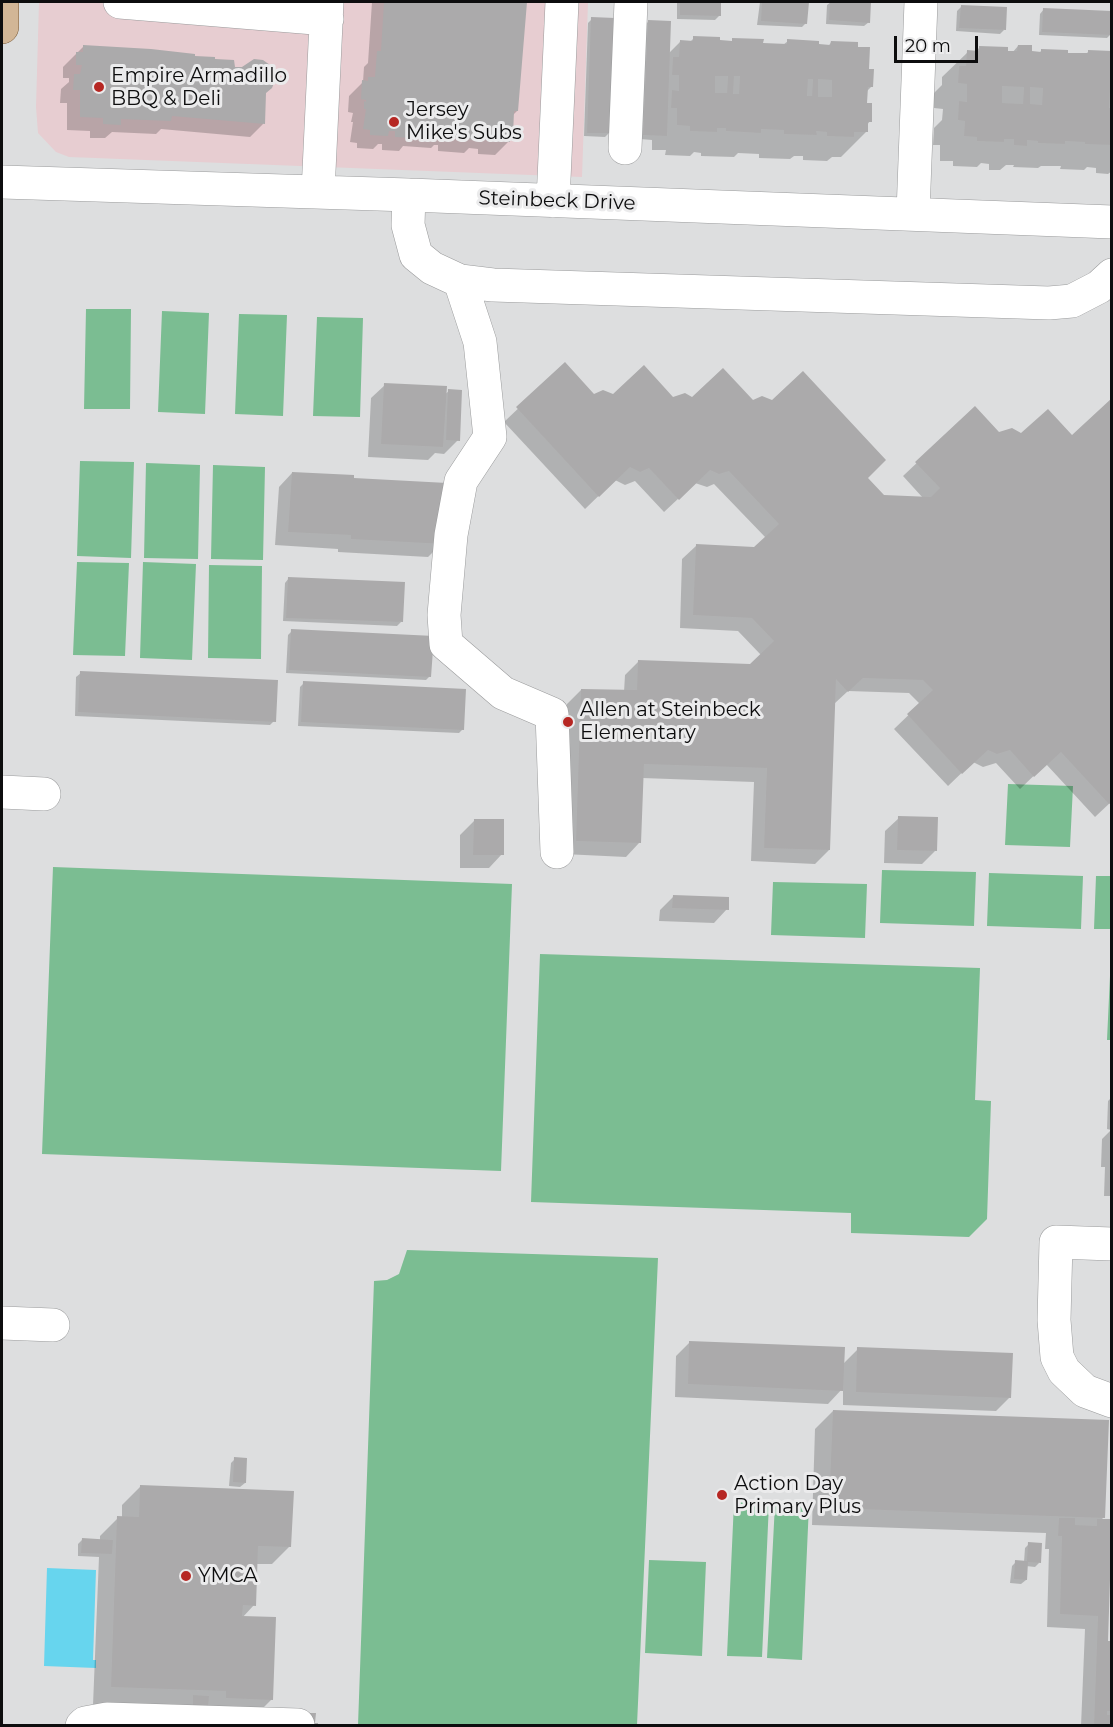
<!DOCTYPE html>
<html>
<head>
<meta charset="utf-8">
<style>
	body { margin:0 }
	#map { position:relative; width:1113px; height:1727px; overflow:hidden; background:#dddedf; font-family:Montserrat,sans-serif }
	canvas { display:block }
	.frame { position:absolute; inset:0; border:3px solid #0d0d0e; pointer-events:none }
	.scale { position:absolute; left:894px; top:36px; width:84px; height:27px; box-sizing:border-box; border:3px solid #0d0d0e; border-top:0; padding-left:8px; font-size:18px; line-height:21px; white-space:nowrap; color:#0d0d0e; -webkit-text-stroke:4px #ebebec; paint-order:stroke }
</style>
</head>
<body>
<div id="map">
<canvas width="1113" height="1727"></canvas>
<div class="frame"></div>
<div class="scale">20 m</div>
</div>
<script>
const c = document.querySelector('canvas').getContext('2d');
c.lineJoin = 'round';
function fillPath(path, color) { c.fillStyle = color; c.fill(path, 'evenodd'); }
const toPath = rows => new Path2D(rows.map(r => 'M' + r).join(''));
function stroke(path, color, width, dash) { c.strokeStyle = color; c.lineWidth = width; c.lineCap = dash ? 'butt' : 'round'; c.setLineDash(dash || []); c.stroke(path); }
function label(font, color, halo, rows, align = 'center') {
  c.font = font + ' Montserrat,sans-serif'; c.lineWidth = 6; c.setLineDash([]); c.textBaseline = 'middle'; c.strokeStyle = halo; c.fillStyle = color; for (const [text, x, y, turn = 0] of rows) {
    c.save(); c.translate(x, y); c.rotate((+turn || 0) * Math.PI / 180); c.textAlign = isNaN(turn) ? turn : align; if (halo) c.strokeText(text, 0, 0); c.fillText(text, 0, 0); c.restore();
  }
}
fillPath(toPath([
	[39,2,588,2,582,177,69,157,56,152,38,133,36,107]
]), '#e7cdd1');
fillPath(toPath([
	[86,309,131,309,130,409,84,409],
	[162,311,209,313,205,414,158,412],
	[239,314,287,315,283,416,235,414],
	[317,317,363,318,360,417,313,416],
	[80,461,134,462,131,558,77,556],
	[146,463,200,465,198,559,144,558],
	[213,465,265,467,263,560,211,559],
	[77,562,129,563,125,656,73,655],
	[143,562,196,564,192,660,140,658],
	[209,565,262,566,261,659,208,658],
	[1008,784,1073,786,1070,847,1005,845],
	[53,867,512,884,501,1171,42,1154],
	[882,870,976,872,974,926,880,923],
	[989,873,1083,876,1081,929,987,926],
	[1096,876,1111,876,1111,929,1094,929],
	[773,882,867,884,865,938,771,935],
	[540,954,980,968,975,1100,991,1101,987,1219,969,1237,851,1233,851,1213,531,1202],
	[1110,976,1112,976,1111,1040,1107,1040],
	[407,1250,658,1258,637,1725,358,1725,374,1281,387,1280,399,1274],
	[734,1502,769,1503,762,1657,727,1656],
	[775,1504,809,1505,802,1660,767,1658],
	[649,1560,706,1562,702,1656,645,1653]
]), '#7bbd92');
fillPath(toPath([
	[47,1568,96,1570,93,1660,96,1660,96,1668,44,1666]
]), '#67d5ee');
fillPath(toPath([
	[372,2,525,2,517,111,513,115,511,136,508,142,495,155,478,154,478,149,469,148,464,153,438,151,438,145,434,145,431,148,403,146,399,151,382,150,382,144,378,144,373,149,357,148,357,143,350,142,353,122,351,122,353,113,348,112,349,96,363,82,364,67,368,63],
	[677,2,720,2,719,16,715,20,677,19],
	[760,2,807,2,806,23,802,27,757,25],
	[831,2,870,4,869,22,864,26,826,24,827,5],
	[961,7,1004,30,1000,34,956,31,957,11],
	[1044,9,1111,34,1107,38,1039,35,1040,14],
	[592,19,609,133,605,137,584,136,588,23],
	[648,22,669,53,680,42,690,42,694,38,730,43,733,40,762,45,783,45,788,41,828,46,831,43,868,70,872,86,866,92,866,105,870,121,867,125,866,132,841,157,832,157,827,161,803,160,803,156,794,156,790,159,759,158,759,154,738,153,734,157,701,156,701,153,694,152,690,156,665,155,666,150,652,150,652,140,640,139,644,26],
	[84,46,193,57,214,61,233,69,265,93,263,124,250,137,161,129,156,134,112,132,105,138,90,138,90,131,67,130,67,103,60,103,61,89,69,82,69,78,63,78,63,67],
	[1018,46,1030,53,1039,53,1042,50,1085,55,1088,52,1112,52,1112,171,1108,174,1096,173,1096,168,1087,167,1084,170,1060,169,1061,166,1041,166,1038,168,1013,167,1014,165,1006,165,1000,170,989,170,989,164,981,163,977,167,953,166,953,161,940,161,940,145,933,145,934,128,942,120,943,109,934,108,934,93,942,85,942,77,968,52,975,52,980,47,1012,53],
	[565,364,594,396,752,402,866,478,883,497,923,498,903,476,975,408,1112,801,1095,817,1046,764,1020,789,996,763,983,767,973,762,948,786,894,729,920,704,909,693,848,691,834,704,829,850,815,864,751,861,754,782,642,778,639,843,626,857,563,854,567,704,581,690,624,692,625,675,639,661,751,665,761,655,738,631,680,628,682,559,696,546,755,548,766,538,714,484,707,487,695,483,664,512,635,481,625,485,615,480,585,509,504,422],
	[385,385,444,395,449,391,458,440,444,454,435,453,428,460,368,457,371,398],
	[292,473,352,480,442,543,428,557,338,552,338,549,275,545,279,487],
	[289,578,401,622,397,626,283,621,285,583],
	[292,631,430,676,426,680,286,673,288,635],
	[81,673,274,721,270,725,75,716,76,677],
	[304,683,463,729,459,733,298,726,300,687],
	[899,818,935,851,922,864,884,863,885,831],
	[474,821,502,854,489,868,460,868,460,835],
	[674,896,727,909,714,923,659,921,660,910],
	[1112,1097,1112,1196,1104,1196,1105,1167,1101,1167,1102,1139,1111,1130,1107,1129,1108,1101],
	[690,1342,843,1364,858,1349,1010,1397,996,1411,843,1405,843,1388,828,1404,675,1397,676,1356],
	[833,1411,1104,1517,1101,1520,1112,1521,1106,1642,1112,1642,1112,1726,1081,1726,1085,1629,1047,1627,1049,1549,1045,1549,1046,1533,812,1525,815,1429],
	[235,1459,245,1483,240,1487,229,1486,231,1463],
	[140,1487,290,1546,272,1564,256,1564,254,1605,242,1618,272,1699,254,1717,93,1705,99,1557,78,1556,78,1544,82,1540,100,1540,100,1536,118,1518,122,1518,122,1505],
	[1029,1544,1039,1563,1035,1567,1026,1566,1026,1580,1021,1584,1010,1583,1012,1566,1016,1562,1024,1562,1025,1548]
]), '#0003');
fillPath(toPath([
	[384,2,527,2,518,111,514,111,513,136,510,136,510,142,491,141,491,135,480,135,479,140,451,138,451,132,446,131,446,135,414,133,414,138,395,137,395,131,389,131,388,136,370,135,370,130,363,129,366,109,364,109,364,101,366,102,366,100,361,99,362,80,368,81,368,77,375,77,377,51,381,51],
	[680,2,721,2,721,16,680,15],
	[762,2,809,2,807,24,761,21],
	[830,2,871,2,870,23,829,20],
	[961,5,1007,7,1006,30,959,28],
	[1043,8,1112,11,1112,35,1042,32],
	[591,17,615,18,611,133,587,133],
	[648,20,671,21,667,136,643,135],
	[693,36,720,37,720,40,732,41,732,38,764,39,763,43,787,44,787,39,819,41,819,44,830,45,831,41,858,42,858,47,870,47,869,69,874,69,873,87,868,87,867,103,872,103,872,122,868,122,868,132,854,132,854,137,827,136,827,132,816,131,817,135,784,134,784,130,761,129,761,133,726,131,726,128,717,128,717,132,690,131,690,126,677,125,677,108,671,108,672,90,679,91,679,75,672,75,673,57,679,57,680,40,693,41],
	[715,76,728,76,727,93,715,93],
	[734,76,740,76,739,94,733,94],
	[808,79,813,79,812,96,807,96],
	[818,79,832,80,832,97,818,97],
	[83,45,151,49,195,54,195,56,215,57,215,59,234,60,235,67,242,67,254,59,263,60,270,65,276,78,272,88,266,93,265,124,172,116,171,121,121,119,121,125,103,124,103,118,80,117,80,90,73,90,74,74,80,74,82,65,76,65,76,52,83,52],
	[1018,45,1032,45,1032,51,1041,52,1041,49,1068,50,1068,53,1088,53,1088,50,1112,51,1112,90,1110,90,1109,108,1112,108,1111,145,1085,144,1085,142,1065,141,1065,144,1038,143,1038,141,1027,140,1027,146,1014,145,1014,139,1004,139,1004,142,977,141,977,137,964,136,965,121,958,120,959,101,967,102,967,84,958,83,959,66,966,66,967,50,979,51,979,46,1008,47,1008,51,1017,51],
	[1002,86,1024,87,1023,104,1002,103],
	[1030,87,1043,88,1042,105,1030,104],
	[565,362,594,394,603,390,613,394,644,365,673,397,685,393,692,397,723,368,753,400,762,396,772,400,803,371,886,460,868,478,884,495,931,497,940,488,915,462,975,406,999,432,1012,428,1021,433,1048,409,1072,435,1112,398,1112,802,1109,804,1061,752,1034,777,1010,750,997,754,988,750,962,774,907,714,933,690,923,680,863,678,848,692,836,679,830,850,764,848,767,768,644,764,641,843,576,841,581,689,637,690,638,660,750,664,774,641,752,618,693,615,696,544,754,547,779,524,729,471,719,474,710,470,679,500,649,468,640,472,630,467,599,497,516,407],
	[384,383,447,386,443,447,381,444],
	[448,389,462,390,460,441,446,440],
	[292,472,354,475,354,478,447,483,444,544,351,539,351,535,288,532],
	[288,577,405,582,403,622,286,618],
	[291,629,434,636,431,677,289,670],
	[80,671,278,680,276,722,78,712],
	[303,681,466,689,464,730,301,722],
	[898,816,938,817,937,851,897,850],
	[474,819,504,819,504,855,473,855],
	[673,895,729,897,729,910,672,908],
	[689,1341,845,1347,843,1391,688,1384],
	[857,1347,1013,1353,1011,1398,856,1392],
	[833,1410,1109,1420,1105,1518,829,1508],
	[234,1457,247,1458,246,1483,233,1482],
	[140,1485,294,1491,291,1547,258,1546,256,1606,243,1605,242,1616,276,1617,273,1700,226,1698,226,1691,111,1687,117,1516,139,1517],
	[1059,1518,1075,1518,1075,1525,1097,1526,1097,1519,1112,1519,1108,1641,1112,1641,1112,1711,1107,1711,1107,1715,1112,1715,1112,1726,1094,1726,1098,1616,1060,1614,1062,1536,1058,1536],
	[82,1538,113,1540,112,1554,81,1553],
	[1028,1542,1042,1543,1041,1563,1028,1562,1027,1580,1014,1579,1015,1560,1027,1561],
	[193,1695,209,1696,208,1708,193,1708],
	[304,1713,316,1713,315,1723,318,1723,318,1726,303,1726]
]), '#abaaab');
const minor = toPath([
	[120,2,327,19],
	[625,148,631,2],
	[2,182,409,195,1112,222],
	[318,192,327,2],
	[409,195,408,225,416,255,432,268,460,281,493,285,1049,303,1072,301,1099,287,1112,275],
	[553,201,562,2],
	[913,213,921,2],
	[460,281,480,342,490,437,461,481,451,535,444,615,446,644,503,693,552,714,557,852],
	[2,792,44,794],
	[1112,1244,1056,1242,1054,1320,1057,1357,1064,1371,1085,1391,1112,1401],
	[2,1323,53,1325],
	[82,1726,85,1723,107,1719,298,1725]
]);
const major = toPath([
	[2,27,2,2]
]);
stroke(minor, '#9a9b9c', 34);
stroke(major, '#7a5b39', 34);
stroke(minor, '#fff', 33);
stroke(major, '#d2b696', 33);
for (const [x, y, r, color] of [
	[99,87,6,"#b62723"],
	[394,122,6,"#b62723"],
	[568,722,6,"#b62723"],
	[722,1495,6,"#b62723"],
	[186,1576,6,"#b62723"]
]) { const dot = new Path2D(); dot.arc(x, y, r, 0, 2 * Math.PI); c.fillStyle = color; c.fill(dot); stroke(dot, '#ebebec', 2); }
label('20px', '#0d0d0e', '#ebebec', [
	["Empire Armadillo",111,76],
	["BBQ & Deli",111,99],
	["Jersey",406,110],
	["Mike's Subs",406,133],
	["Allen at Steinbeck",580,710],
	["Elementary",580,733],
	["Action Day",734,1484],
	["Primary Plus",734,1507],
	["YMCA",198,1576]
], 'left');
label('20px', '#0d0d0e', '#ebebec', [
	["Steinbeck Drive",557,201,2]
]);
</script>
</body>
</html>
